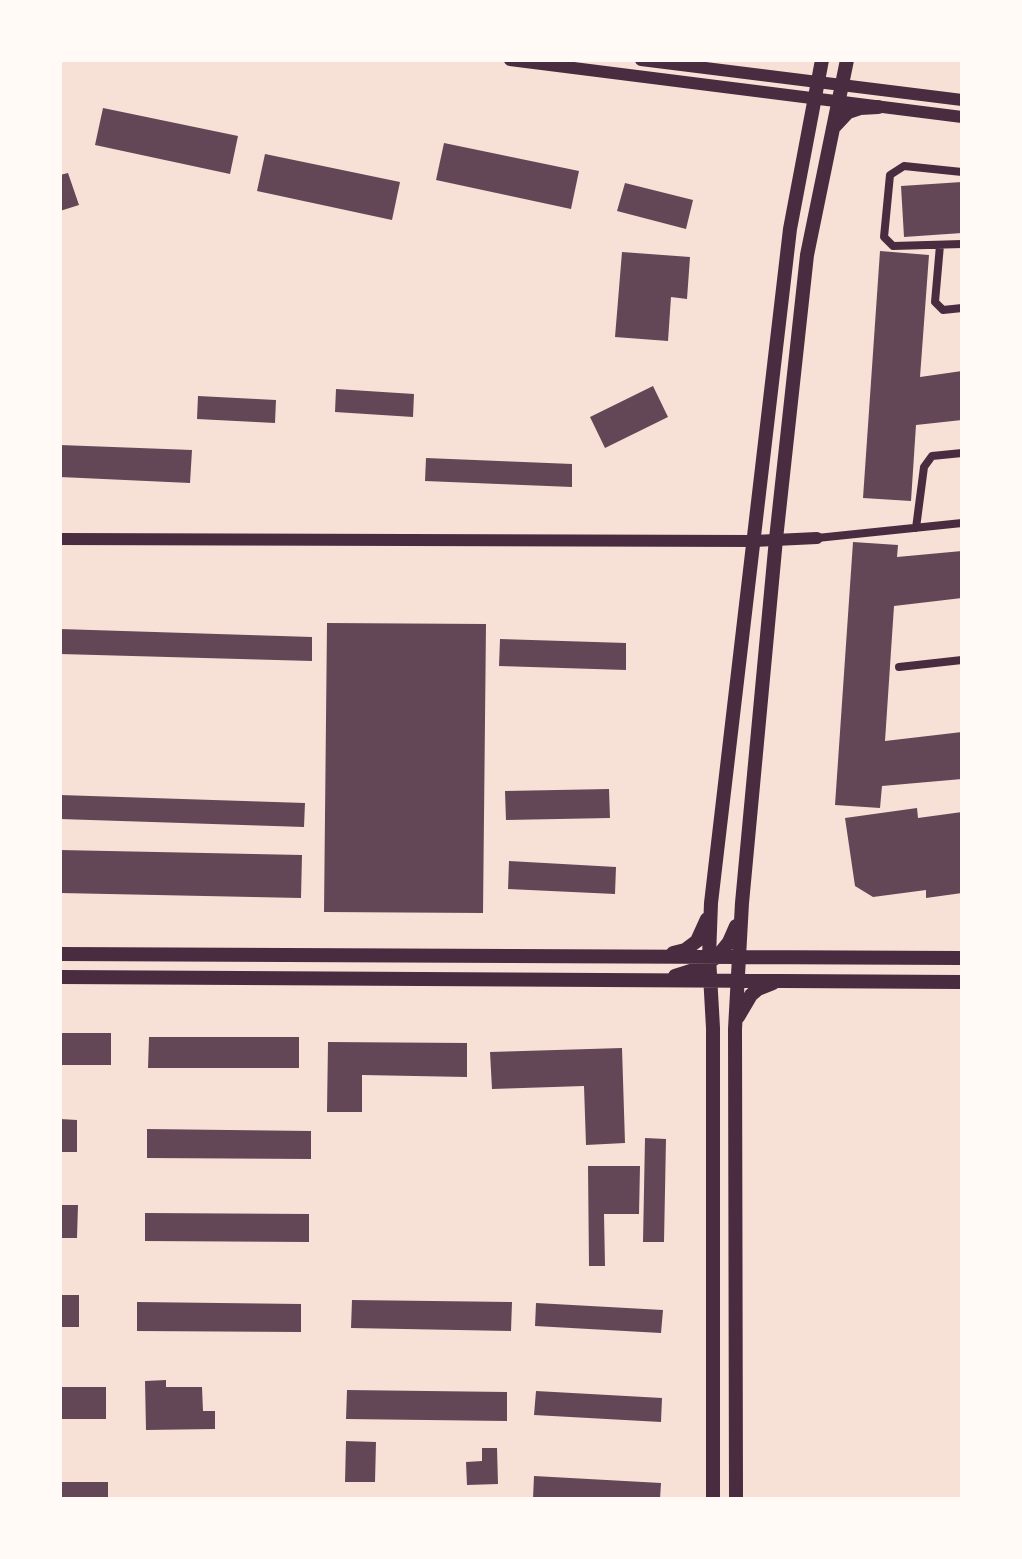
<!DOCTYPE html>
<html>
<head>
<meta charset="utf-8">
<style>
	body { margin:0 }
	#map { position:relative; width:1022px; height:1559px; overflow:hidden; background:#f7e1d7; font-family:"Archivo Narrow",sans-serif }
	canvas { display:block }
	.frame { position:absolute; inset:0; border:62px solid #fffaf5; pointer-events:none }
</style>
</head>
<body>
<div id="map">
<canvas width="1022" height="1559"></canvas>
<div class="frame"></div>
</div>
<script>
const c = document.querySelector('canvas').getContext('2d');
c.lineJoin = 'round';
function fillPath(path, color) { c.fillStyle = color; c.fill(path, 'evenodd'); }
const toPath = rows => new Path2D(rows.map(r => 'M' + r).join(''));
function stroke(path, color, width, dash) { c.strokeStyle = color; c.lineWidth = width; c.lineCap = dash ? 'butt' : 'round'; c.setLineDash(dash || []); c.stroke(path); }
fillPath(toPath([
	[103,108,238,136,230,174,95,145],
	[444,143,579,171,571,209,436,180],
	[265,154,400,182,392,220,257,191],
	[68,173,79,205,60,211,60,175],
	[962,182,962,233,904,237,901,186],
	[625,183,693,200,686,229,617,211],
	[880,251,929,255,920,377,962,371,962,420,916,425,911,501,863,498],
	[622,252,690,257,687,299,671,297,668,341,615,337],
	[653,386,668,417,605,448,590,417],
	[336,389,414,394,413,417,335,412],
	[198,396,276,400,275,423,197,419],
	[60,445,192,450,190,483,60,477],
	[426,458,572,464,572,487,425,481],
	[853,542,898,545,897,557,962,551,962,598,894,606,885,741,962,732,962,779,882,786,880,808,835,805],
	[327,623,486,624,483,913,324,912],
	[60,629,312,637,312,661,60,654],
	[500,639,626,643,626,670,499,666],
	[609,789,610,818,506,820,505,791],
	[60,795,305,803,304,827,60,819],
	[917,808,918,818,962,812,962,893,926,898,926,890,873,897,855,886,845,818],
	[60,850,302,855,301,898,60,893],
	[509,861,616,867,615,894,508,889],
	[60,1033,111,1033,111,1065,60,1065],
	[149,1037,299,1037,299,1068,148,1068],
	[328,1042,467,1043,467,1077,362,1075,362,1112,327,1112],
	[622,1048,625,1143,586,1145,584,1086,492,1089,490,1052],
	[60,1119,77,1120,77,1152,60,1152],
	[147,1129,311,1131,311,1159,147,1158],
	[645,1138,666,1139,664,1242,643,1242],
	[588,1166,640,1166,639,1214,604,1214,605,1266,589,1266],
	[60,1205,78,1205,77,1238,60,1238],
	[145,1213,309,1214,309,1242,145,1241],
	[60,1295,79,1295,79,1327,60,1327],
	[352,1300,512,1302,511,1331,351,1328],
	[137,1302,301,1304,301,1332,137,1331],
	[536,1303,663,1310,661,1333,535,1326],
	[166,1380,166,1387,202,1387,203,1411,215,1411,215,1429,146,1430,145,1381],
	[60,1387,106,1387,106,1419,60,1419],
	[347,1390,507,1392,507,1421,346,1419],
	[536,1391,662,1398,661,1422,534,1415],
	[346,1441,376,1442,375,1482,345,1482],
	[482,1448,497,1448,498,1484,467,1485,466,1462,482,1461],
	[534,1476,661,1483,660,1499,533,1499],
	[60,1482,108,1482,108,1499,60,1499]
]), '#644757');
stroke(toPath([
	[962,172,904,166,890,175,884,237,893,246,962,244],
	[940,245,935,302,943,310,962,308],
	[916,528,924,467,932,456,962,453],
	[817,538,962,523],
	[899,667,962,660]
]), '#4a2c40', 8);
stroke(toPath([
	[510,60,962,117],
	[641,60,962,100],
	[60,539,754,541,817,538]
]), '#4a2c40', 12);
stroke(toPath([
	[834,127,848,112,860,108,878,107],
	[673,953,685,950,697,941,707,919],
	[60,954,962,958],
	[675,976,697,969,717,957,729,942,736,926],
	[60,977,962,982],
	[738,1017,751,995,758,989,773,983],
	[713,1499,713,1028,709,957,711,903,790,229,822,60],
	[736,1499,735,1029,742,903,776,539,807,255,847,60]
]), '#4a2c40', 14);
</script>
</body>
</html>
